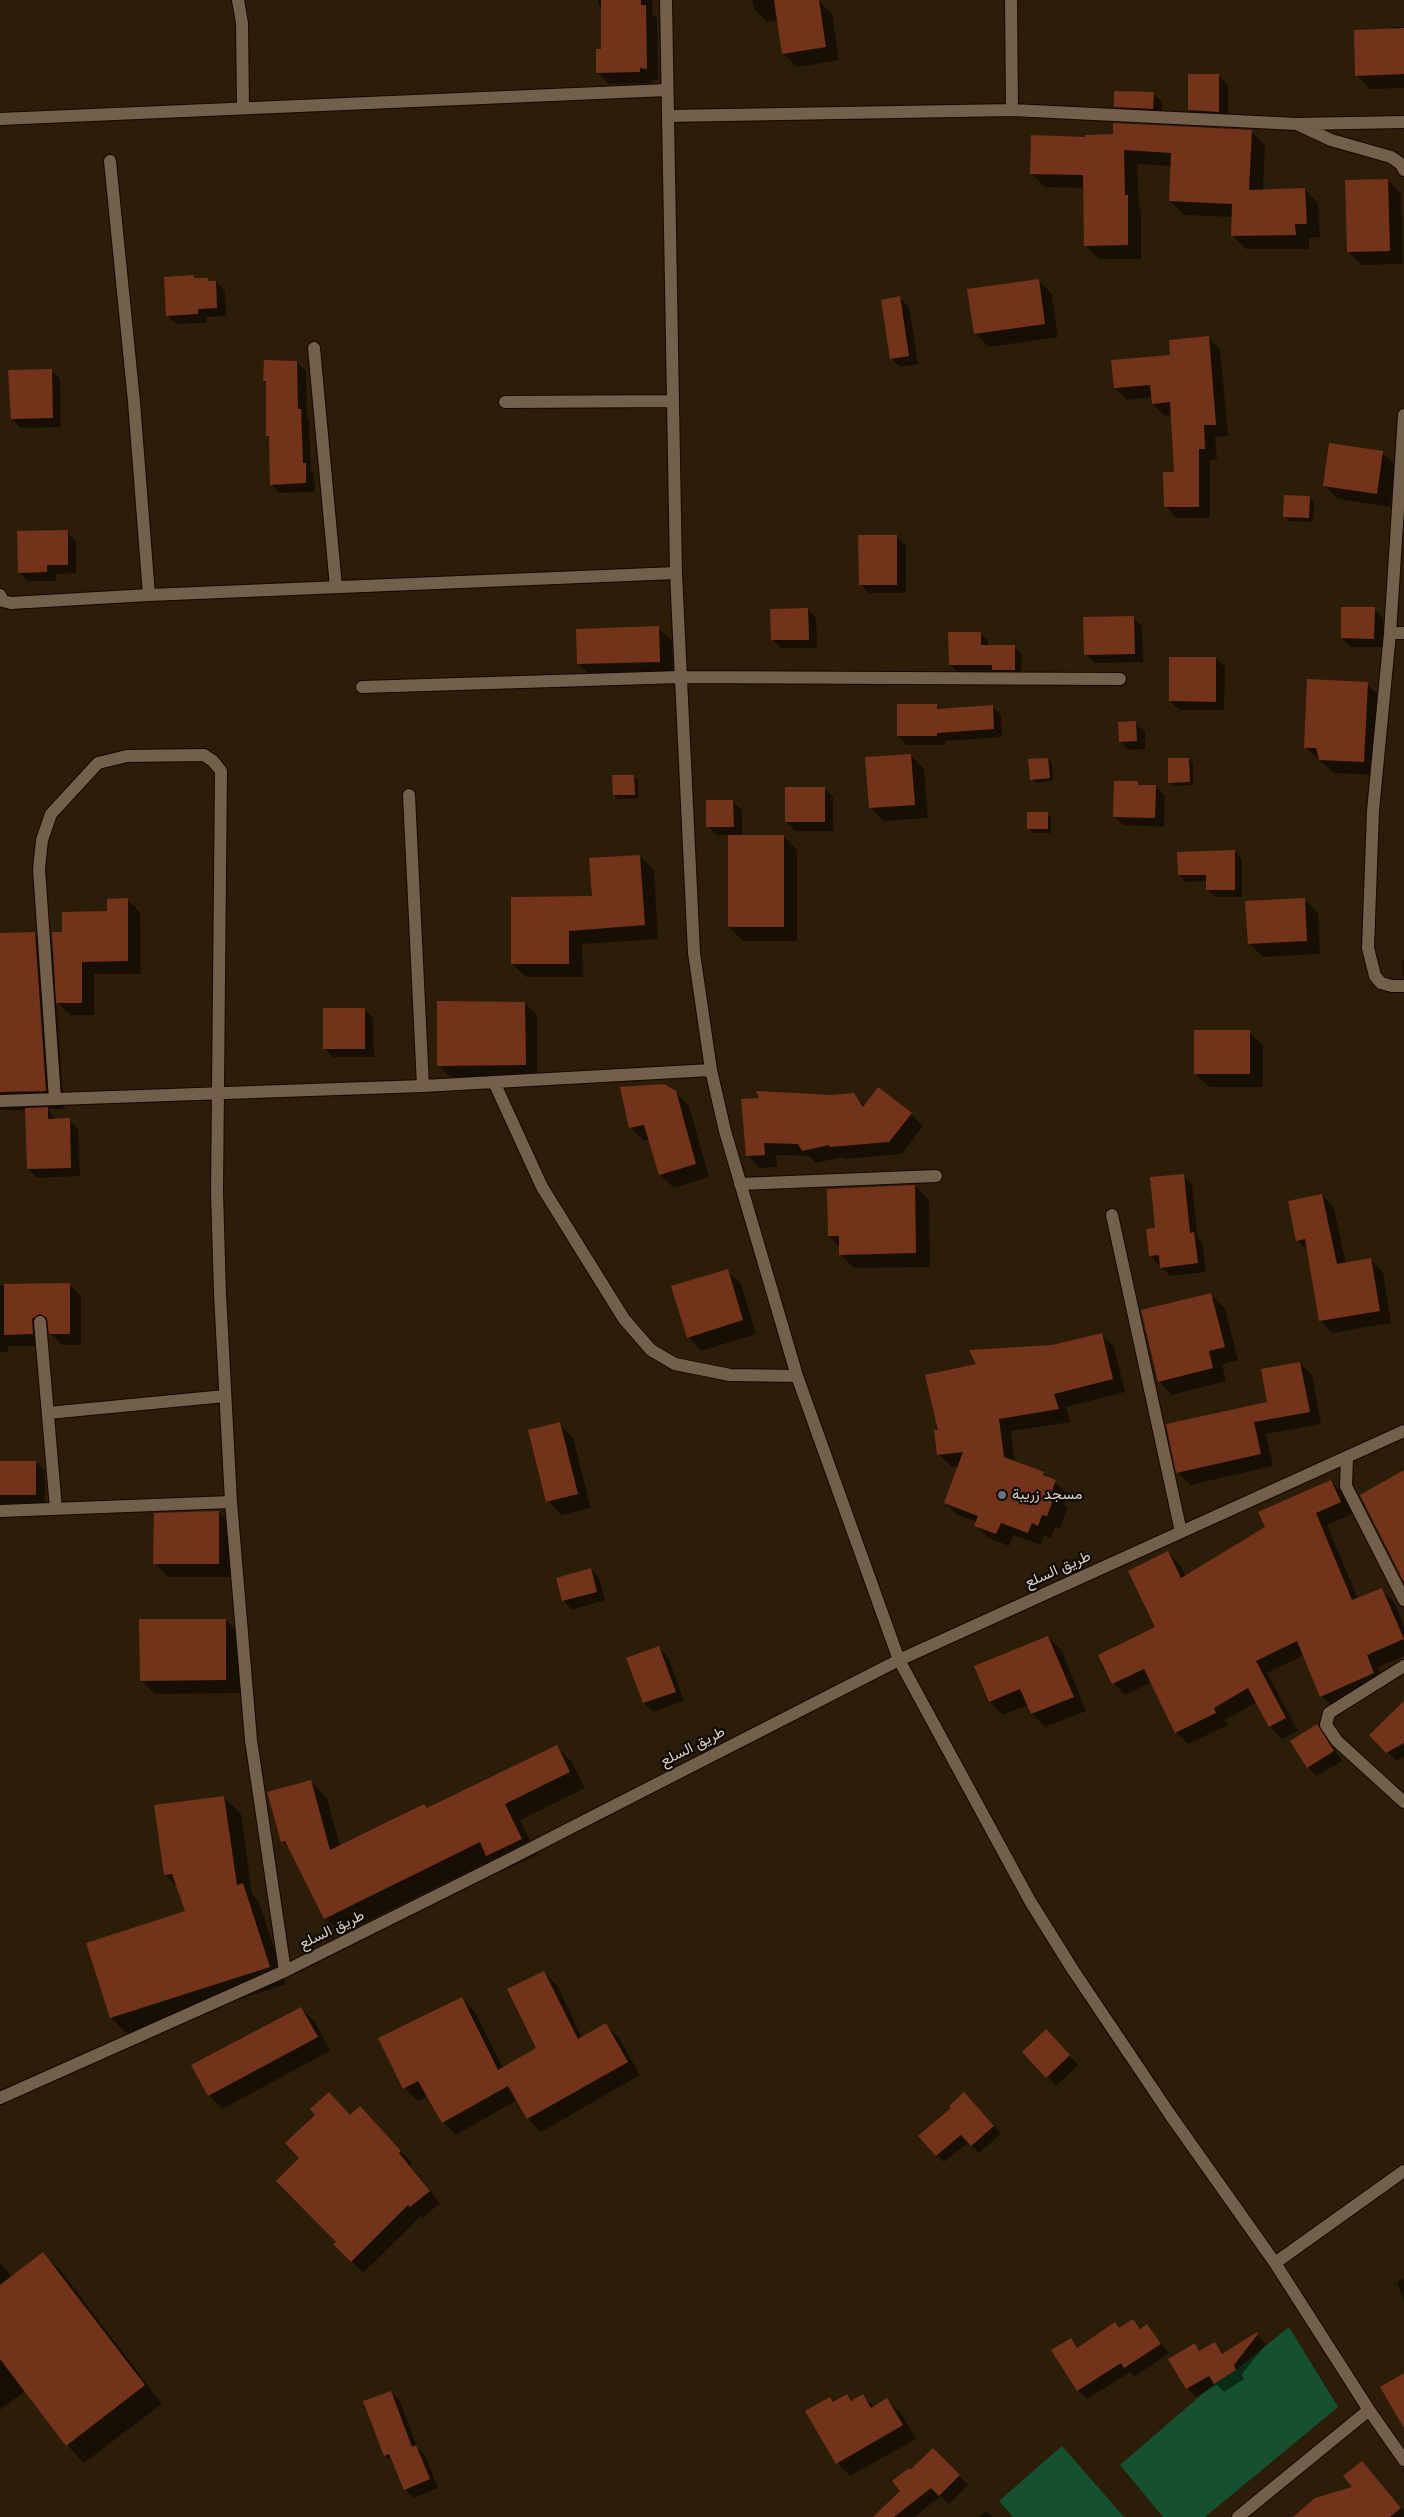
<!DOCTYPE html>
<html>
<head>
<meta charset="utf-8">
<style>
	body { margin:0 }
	canvas { display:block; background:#2c1d08 }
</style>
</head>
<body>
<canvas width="1404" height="2517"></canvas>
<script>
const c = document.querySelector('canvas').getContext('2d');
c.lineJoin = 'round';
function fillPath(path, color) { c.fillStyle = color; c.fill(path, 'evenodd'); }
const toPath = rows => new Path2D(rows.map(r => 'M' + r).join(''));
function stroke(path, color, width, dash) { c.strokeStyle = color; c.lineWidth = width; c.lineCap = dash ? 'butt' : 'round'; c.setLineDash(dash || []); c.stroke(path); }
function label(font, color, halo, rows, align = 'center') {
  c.font = font + ' "DM Sans",Vazirmatn,sans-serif'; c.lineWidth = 4.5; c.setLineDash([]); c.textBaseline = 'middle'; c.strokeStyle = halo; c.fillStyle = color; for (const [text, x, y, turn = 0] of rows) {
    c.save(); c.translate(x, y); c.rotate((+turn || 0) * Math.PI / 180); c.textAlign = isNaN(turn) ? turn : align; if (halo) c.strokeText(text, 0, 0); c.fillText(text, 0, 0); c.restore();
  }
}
fillPath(toPath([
	[1289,2327,1338,2407,1205,2517,1163,2517,1120,2465,1214,2384,1236,2370],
	[1062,2446,1124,2517,1013,2517,999,2501]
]), '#155130');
fillPath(toPath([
	[598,0,653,0,652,14,657,18,658,80,652,80,652,83,609,84,597,72,602,50,602,9,598,5],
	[752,0,818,0,832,14,839,60,797,67,783,53,779,20,767,22,754,9],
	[1391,27,1404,27,1404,88,1370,89,1357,75,1391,30],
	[1219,76,1228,85,1228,120,1198,119,1189,110],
	[1153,93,1162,102,1162,117,1124,115,1115,106],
	[1251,131,1265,145,1263,191,1304,189,1318,203,1320,237,1309,238,1309,249,1246,249,1232,235,1233,217,1184,215,1170,201,1171,166,1137,164,1139,208,1141,210,1141,259,1099,259,1085,245,1085,188,1045,187,1031,173,1087,138],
	[1388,180,1401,194,1403,264,1362,265,1348,252],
	[194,277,197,279,208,279,211,282,216,282,225,291,226,316,206,317,206,323,176,324,167,315],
	[1038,280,1052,294,1058,337,989,347,975,333],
	[900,298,909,307,918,364,900,367,891,358],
	[1208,337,1220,349,1228,436,1215,437,1217,460,1210,460,1210,518,1177,518,1165,506,1176,473,1172,415,1165,416,1153,404,1152,397,1127,400,1115,388],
	[297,362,306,371,307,417,309,419,311,471,314,474,315,492,280,493,271,484,270,439,267,436,267,384,264,381],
	[51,370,60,379,61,427,21,428,12,419],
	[1382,452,1396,466,1390,507,1338,499,1324,486],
	[1309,497,1314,501,1313,522,1289,521,1285,517],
	[67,532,76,541,76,573,56,574,56,581,28,581,19,572],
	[897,537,906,546,906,593,869,593,860,584],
	[807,609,816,618,817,648,781,648,772,639],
	[1374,609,1383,618,1383,647,1351,647,1342,638],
	[1133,617,1142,626,1143,662,1095,663,1086,654],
	[658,628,672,641,673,675,592,677,579,664],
	[980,633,988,640,988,646,1014,647,1022,654,1021,677,1001,677,996,672,958,672,950,665],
	[1216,658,1225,667,1224,710,1179,710,1170,701],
	[1367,684,1381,697,1377,775,1334,773,1305,747],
	[936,705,941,710,992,706,1001,715,1002,737,945,741,945,745,907,745,898,736],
	[1136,723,1145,732,1145,749,1129,750,1120,741],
	[911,755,924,769,928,818,884,821,870,808],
	[1048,759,1052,763,1053,781,1036,783,1032,779],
	[1189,759,1193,763,1193,785,1174,786,1170,782],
	[634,776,638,780,638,798,618,799,614,794],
	[1137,783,1142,787,1156,787,1165,796,1164,827,1123,825,1114,816],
	[824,788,833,797,833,831,795,831,786,822],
	[733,801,742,810,742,836,784,836,797,850,797,941,743,941,729,927,729,835,717,835,708,826],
	[1047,813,1051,817,1051,833,1033,833,1029,829],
	[1235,852,1242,859,1242,897,1215,897,1208,890,1208,881,1186,882,1179,875],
	[640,856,654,870,658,939,582,944,583,977,526,977,512,964],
	[127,899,140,912,141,974,94,974,94,1015,70,1015,56,1001,64,1109,48,1109,56,1120,69,1120,78,1129,80,1176,37,1178,28,1169,26,1110,0,1110,0,934,35,934,54,953,63,933,109,913],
	[1304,899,1318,913,1320,954,1263,957,1249,943],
	[1402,960,1404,960,1404,978,1403,977],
	[525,1003,537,1015,537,1077,450,1077,438,1066],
	[364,1009,373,1018,374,1057,333,1057,324,1048],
	[1249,1032,1263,1045,1263,1087,1209,1087,1196,1074],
	[675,1092,689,1106,709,1177,674,1188,660,1175,650,1140,644,1141,630,1127],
	[853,1094,865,1106,911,1114,923,1126,902,1154,844,1159,842,1157,816,1163,809,1156,776,1155,777,1167,760,1168,747,1155,761,1099],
	[1183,1175,1192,1184,1198,1239,1202,1242,1206,1272,1170,1276,1150,1256,1156,1229],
	[915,1186,929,1200,930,1267,854,1268,840,1254,840,1247,829,1236],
	[1322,1195,1334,1208,1346,1264,1371,1260,1383,1272,1391,1323,1332,1333,1320,1320,1309,1251,1297,1240],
	[727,1270,741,1284,756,1334,701,1351,688,1337],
	[69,1284,81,1296,81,1345,62,1345,50,1333,49,1327,44,1331,44,1346,8,1346,8,1352,0,1352,0,1285],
	[1211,1295,1225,1308,1238,1360,1222,1364,1226,1381,1172,1395,1159,1381],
	[1101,1334,1114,1347,1125,1392,1066,1407,1071,1422,1011,1431,1015,1462,1044,1473,1068,1494,1064,1505,1067,1508,1060,1528,1055,1527,1051,1538,1044,1535,1041,1545,1013,1535,1009,1546,989,1538,976,1526,977,1522,958,1515,945,1503,959,1467,952,1467,939,1455,939,1431,1052,1346],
	[1300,1363,1312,1375,1321,1424,1266,1434,1273,1466,1190,1485,1178,1472,1269,1403],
	[559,1424,573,1438,591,1508,561,1515,548,1501],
	[36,1462,45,1471,45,1504,0,1504,0,1463],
	[1331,1481,1343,1493,1352,1514,1327,1525,1358,1599,1382,1589,1394,1602,1404,1625,1404,1656,1378,1667,1386,1686,1334,1708,1321,1696,1304,1655,1267,1673,1298,1731,1282,1739,1270,1727,1257,1702,1225,1720,1228,1725,1188,1744,1176,1732,1152,1682,1125,1695,1113,1683,1157,1628,1168,1553,1180,1565,1186,1577,1267,1528],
	[219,1512,233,1526,232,1577,168,1577,155,1563],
	[591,1569,599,1578,605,1600,572,1610,564,1601,557,1578],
	[226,1620,239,1633,240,1693,155,1694,141,1680],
	[1048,1637,1062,1651,1086,1711,1045,1727,1032,1714,1028,1705,1003,1715,990,1702],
	[659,1648,668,1657,684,1701,653,1712,644,1703,628,1659],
	[1404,1712,1404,1757,1396,1761,1371,1735],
	[1317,1726,1325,1735,1342,1761,1317,1776,1308,1767],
	[556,1746,572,1762,585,1788,520,1820,537,1855,503,1871,492,1860,341,1934,325,1918,291,1850,282,1841,310,1781,327,1798,340,1846,424,1805,428,1809],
	[224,1797,241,1814,252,1894,259,1902,286,1984,128,2035,111,2018,87,1943,187,1912,179,1888,165,1875],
	[544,1972,557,1985,582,2038,606,2025,619,2038,640,2075,541,2132,528,2119,517,2100,456,2135,443,2122,428,2096,418,2101,404,2088,462,1998,475,2012,503,2068,538,2049],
	[301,2008,315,2022,330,2051,222,2109,209,2095],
	[1046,2031,1078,2065,1056,2086,1024,2052],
	[972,2101,1001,2134,979,2153,969,2142,944,2162,936,2155],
	[317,2115,372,2120,412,2163,410,2165,440,2203,423,2218,421,2216,363,2273,335,2244,337,2242,301,2158],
	[43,2254,61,2271,162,2404,84,2463,67,2445,25,2391,0,2410,0,2262,12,2277],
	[1404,2279,1404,2301,1397,2282],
	[1133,2320,1142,2329,1147,2326,1169,2353,1134,2377,1130,2372,1087,2399,1078,2390,1070,2340,1079,2348,1120,2329],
	[1257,2334,1266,2344,1242,2374,1244,2379,1224,2392,1217,2385,1196,2397,1187,2388,1170,2360,1195,2345,1201,2351,1214,2343,1224,2354],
	[391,2392,400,2401,417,2447,425,2455,438,2488,414,2498,405,2489,394,2464,385,2455],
	[847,2395,853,2401,863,2396,874,2407,887,2400,901,2413,916,2439,850,2476,837,2463,830,2398,835,2403],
	[933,2449,968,2485,949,2504,941,2496,914,2517,875,2517,902,2491,910,2471],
	[1362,2462,1404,2511,1404,2517,1295,2517,1354,2488],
	[986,2511,993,2517,979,2517]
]), '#0007');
fillPath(toPath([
	[601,0,641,0,641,5,646,5,647,69,640,68,640,72,596,73,596,49,601,49],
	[774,0,819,0,826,47,782,54],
	[1404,28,1404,74,1355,76,1354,30],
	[1188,74,1219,74,1219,112,1188,110],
	[1114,91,1154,92,1153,109,1114,107],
	[1113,123,1252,130,1249,190,1305,188,1307,224,1295,224,1296,235,1231,236,1232,204,1169,201,1171,153,1124,150,1125,195,1128,195,1128,245,1084,246,1083,175,1030,174,1031,135,1085,137,1085,135,1113,134],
	[1388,179,1390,251,1347,252,1345,180],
	[194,275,194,278,208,278,209,281,216,281,217,308,198,309,198,314,166,316,164,277],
	[1039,279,1045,324,974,334,967,289],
	[900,296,909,356,890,359,881,300],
	[1209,336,1216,425,1204,425,1205,449,1199,449,1199,507,1164,507,1163,472,1174,472,1170,402,1152,404,1150,385,1114,388,1111,360,1170,355,1169,340],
	[264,360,297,361,298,409,301,409,303,463,306,463,306,483,270,485,269,436,266,436,266,381,263,381],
	[52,369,53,418,11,419,8,370],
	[1329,443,1383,451,1377,494,1323,486],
	[1284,495,1310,496,1309,518,1283,517],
	[68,530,68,565,47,565,47,572,18,573,17,531],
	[858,535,897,535,897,585,859,585],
	[1341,607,1375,607,1374,639,1341,638],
	[808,608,809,640,771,640,770,609],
	[1134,616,1135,654,1084,655,1083,617],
	[659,626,660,662,577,664,576,629],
	[948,632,981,632,981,645,1015,645,1015,670,992,670,992,665,949,665],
	[1169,657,1216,657,1216,702,1169,701],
	[1307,679,1368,682,1364,762,1319,760,1316,748,1304,748],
	[897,704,937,704,937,709,993,705,994,729,937,733,937,736,897,736],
	[1136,721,1137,741,1119,742,1118,722],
	[911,754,915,805,869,808,865,757],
	[1048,758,1050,778,1030,780,1028,759],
	[1168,758,1189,758,1190,782,1168,783],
	[612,775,634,775,635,795,613,795],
	[1114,781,1138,781,1138,785,1156,785,1155,818,1113,817],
	[785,787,825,787,825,822,785,822],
	[706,800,733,800,734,827,706,827],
	[1027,812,1048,812,1048,829,1027,829],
	[728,835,784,835,784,927,728,927],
	[1235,850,1235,890,1206,890,1206,875,1178,875,1177,852],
	[640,855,645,925,569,931,569,964,511,964,511,897,592,896,589,858],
	[128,898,128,961,82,962,82,1003,56,1003,52,932,62,932,62,912,107,911,107,899],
	[1305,898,1307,941,1248,944,1245,901],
	[35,932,46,1091,0,1092,0,933],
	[437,1001,525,1002,526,1065,437,1066],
	[323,1008,365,1008,365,1049,323,1049],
	[1194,1030,1250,1030,1250,1074,1194,1074],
	[664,1084,676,1091,696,1164,659,1175,644,1125,629,1128,620,1087],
	[878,1087,912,1113,889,1142,830,1147,829,1145,802,1151,798,1144,764,1143,765,1155,746,1156,741,1099,759,1098,756,1091,832,1095,854,1093,863,1107],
	[48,1107,48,1119,70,1118,71,1168,27,1169,25,1108],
	[1184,1174,1190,1233,1194,1232,1198,1263,1160,1268,1159,1255,1149,1256,1146,1229,1155,1228,1150,1177],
	[915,1185,916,1253,839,1255,839,1236,828,1236,827,1189],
	[1322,1194,1337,1264,1371,1258,1380,1311,1319,1321,1305,1239,1296,1241,1288,1201],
	[728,1269,743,1320,687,1338,671,1286],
	[70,1283,70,1334,49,1334,47,1318,40,1314,32,1319,33,1334,4,1335,4,1284],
	[1211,1293,1225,1347,1209,1351,1213,1368,1158,1382,1141,1310],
	[1102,1333,1113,1379,1054,1394,1059,1409,999,1419,1004,1457,1044,1472,1043,1475,1056,1480,1051,1493,1055,1495,1047,1516,1042,1515,1038,1526,1032,1523,1028,1533,1001,1523,996,1534,974,1526,978,1516,944,1503,963,1452,937,1455,934,1430,938,1430,925,1375,976,1364,969,1350,1052,1345],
	[1300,1362,1310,1412,1254,1422,1261,1454,1176,1473,1166,1424,1267,1402,1261,1369],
	[560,1422,578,1494,546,1502,528,1430],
	[0,1461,36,1461,36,1495,0,1495],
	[1404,1470,1404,1582,1360,1495],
	[1331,1480,1341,1502,1316,1513,1352,1600,1382,1588,1404,1639,1367,1655,1374,1673,1320,1697,1297,1641,1256,1661,1286,1718,1269,1727,1248,1688,1214,1708,1216,1713,1175,1733,1144,1669,1112,1684,1098,1655,1155,1627,1128,1571,1168,1551,1181,1578,1265,1527,1258,1512],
	[219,1511,219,1564,153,1564,154,1513],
	[591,1568,597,1592,562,1601,556,1578],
	[139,1619,226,1619,226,1680,140,1681],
	[1048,1636,1074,1697,1031,1714,1020,1689,989,1702,974,1666],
	[659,1646,676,1692,643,1703,626,1658],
	[1404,1701,1404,1743,1386,1753,1369,1735],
	[1317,1724,1334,1751,1307,1768,1290,1741],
	[557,1745,570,1772,505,1804,522,1839,486,1856,480,1842,324,1919,285,1841,281,1842,267,1792,311,1780,330,1850,424,1804,427,1808],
	[224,1796,237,1885,243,1883,270,1967,110,2018,86,1943,185,1911,172,1874,164,1875,154,1805],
	[544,1971,578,2039,606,2023,628,2062,527,2119,508,2086,442,2123,418,2081,403,2089,378,2038,462,1997,498,2070,536,2048,507,1989],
	[301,2007,318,2037,208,2096,191,2065],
	[1046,2029,1070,2055,1046,2078,1022,2052],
	[329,2092,350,2115,360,2106,401,2151,399,2153,430,2191,410,2207,408,2205,351,2262,333,2244,336,2242,276,2181,299,2158,285,2143,315,2115,310,2109],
	[964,2092,994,2126,971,2146,961,2135,936,2156,918,2136,951,2108,949,2106],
	[43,2252,145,2385,66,2446,0,2359,0,2285],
	[1133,2319,1140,2329,1147,2324,1161,2344,1124,2368,1121,2363,1077,2391,1051,2350,1071,2338,1077,2348,1115,2322,1119,2328],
	[1257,2332,1258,2334,1234,2365,1236,2370,1214,2384,1209,2376,1186,2389,1168,2359,1195,2343,1199,2351,1215,2342,1222,2354],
	[1404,2373,1404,2428,1380,2387],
	[391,2391,412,2447,416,2445,430,2479,404,2490,389,2454,384,2456,363,2401],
	[847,2394,851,2401,863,2394,871,2408,887,2398,903,2425,836,2464,805,2411,830,2397,833,2402],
	[933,2448,960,2475,939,2496,931,2488,894,2517,873,2517,900,2491,892,2481,909,2468,910,2470],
	[1362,2461,1401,2508,1390,2517,1293,2517,1315,2498,1352,2487,1343,2476]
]), '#72331a');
const minor = toPath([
	[238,0,242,23,243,107],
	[666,0,676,573,694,953,711,1070,725,1131,797,1376,899,1660,1030,1901,1073,1970,1171,2116,1275,2263,1369,2410,1404,2460],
	[1011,0,1012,110],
	[668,116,1012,110,1297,124,1404,122],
	[0,119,667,90],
	[1299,125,1331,140,1391,157,1401,164,1404,170],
	[110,161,134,402,149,595,676,573],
	[314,348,336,587],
	[505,402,673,401],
	[1404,415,1390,633,1373,811,1368,948,1375,976,1381,983,1392,986,1404,986],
	[0,595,3,601,11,603,149,595],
	[1390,633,1404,633],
	[362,687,681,677,1120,679],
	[409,795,423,1086],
	[494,1082,542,1187,624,1319,651,1350,675,1364,730,1375,797,1376],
	[55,1099,39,869,42,840,51,814,98,763,127,756,204,755,213,761,221,771,217,1192,220,1294,231,1502,251,1740,285,1971],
	[0,1101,423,1086,711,1070],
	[740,1184,936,1176],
	[1112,1215,1181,1532],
	[40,1322,56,1509],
	[48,1413,225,1396],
	[1347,1457,1346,1486,1404,1600],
	[0,1511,231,1502],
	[1404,1666,1329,1713,1326,1725,1337,1741,1404,1802],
	[0,2098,285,1971,502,1863,899,1660,1404,1431],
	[1275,2263,1404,2171],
	[1238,2517,1369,2410]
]);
stroke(minor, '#140700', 14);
stroke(minor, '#72604a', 12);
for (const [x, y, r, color] of [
	[1002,1495,5,"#6b7280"]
]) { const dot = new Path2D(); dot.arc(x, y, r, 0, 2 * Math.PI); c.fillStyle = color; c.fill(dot); stroke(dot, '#0f0903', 2); }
label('15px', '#dbd1c4', '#0f0903', [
	["مسجد زريبة",1012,1495]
], 'left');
label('15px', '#dbd1c4', '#0f0903', [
	["طريق السلع",1058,1570,-24],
	["طريق السلع",693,1747,-27],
	["طريق السلع",332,1930,-26]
]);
</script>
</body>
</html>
